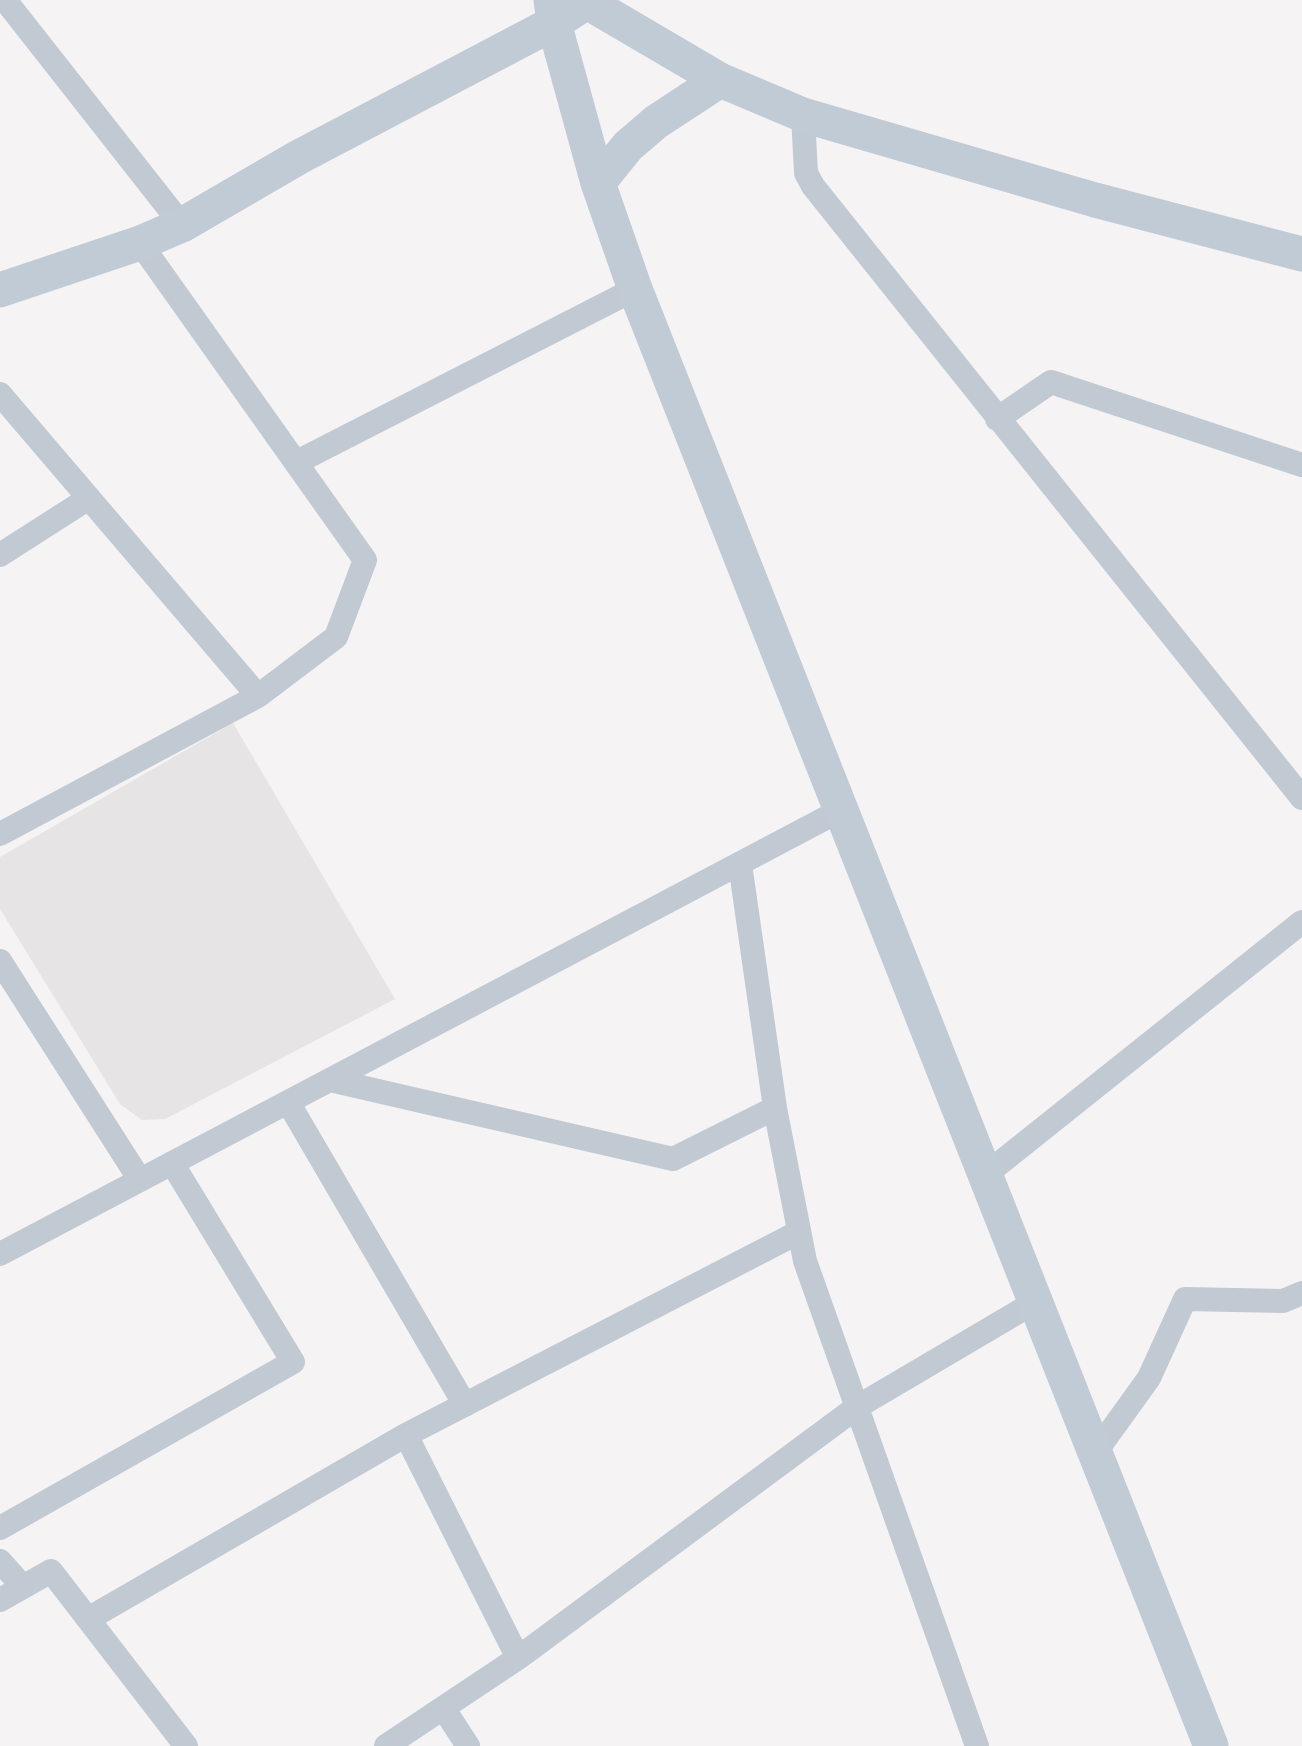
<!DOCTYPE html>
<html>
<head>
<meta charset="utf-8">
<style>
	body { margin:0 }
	canvas { display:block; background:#f5f3f3 }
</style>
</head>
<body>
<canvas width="1302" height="1746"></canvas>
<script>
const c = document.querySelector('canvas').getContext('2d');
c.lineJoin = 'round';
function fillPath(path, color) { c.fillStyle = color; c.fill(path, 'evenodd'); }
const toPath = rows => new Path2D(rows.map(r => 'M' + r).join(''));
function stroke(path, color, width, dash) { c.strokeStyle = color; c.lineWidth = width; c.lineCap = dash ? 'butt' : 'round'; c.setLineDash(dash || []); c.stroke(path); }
fillPath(toPath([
	[233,723,395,999,165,1119,142,1120,120,1104,0,909,0,857]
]), '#e6e4e5');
stroke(toPath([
	[5,0,182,225],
	[803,115,806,173,813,186,1302,798],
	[0,394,258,696],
	[997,419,1051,382,1302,465],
	[297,462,635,289],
	[0,555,89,498],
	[0,834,258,696,336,637,365,560,140,243],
	[740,864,775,1108,805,1261,977,1746],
	[0,961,140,1180],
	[330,1080,673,1159,775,1108],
	[288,1102,465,1405],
	[985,1175,1302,922],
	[0,1254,841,810],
	[1095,1453,1149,1378,1185,1299,1283,1301,1302,1293],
	[0,1528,293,1362,172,1163],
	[0,1561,23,1587,0,1600],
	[23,1587,51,1571,186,1746],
	[88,1619,406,1435],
	[518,1658,406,1435,799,1232],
	[444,1709,468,1746],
	[386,1746,518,1658,857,1407,1035,1302]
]), '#c1cad2', 24);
stroke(toPath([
	[551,0,554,23,598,183,635,289,1211,1746],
	[598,183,628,146,656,122,720,80],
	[0,290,140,243,182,225,299,157,554,23,587,2,720,80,803,115,1095,200,1302,254]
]), '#c1cbd6', 35);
</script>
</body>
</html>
